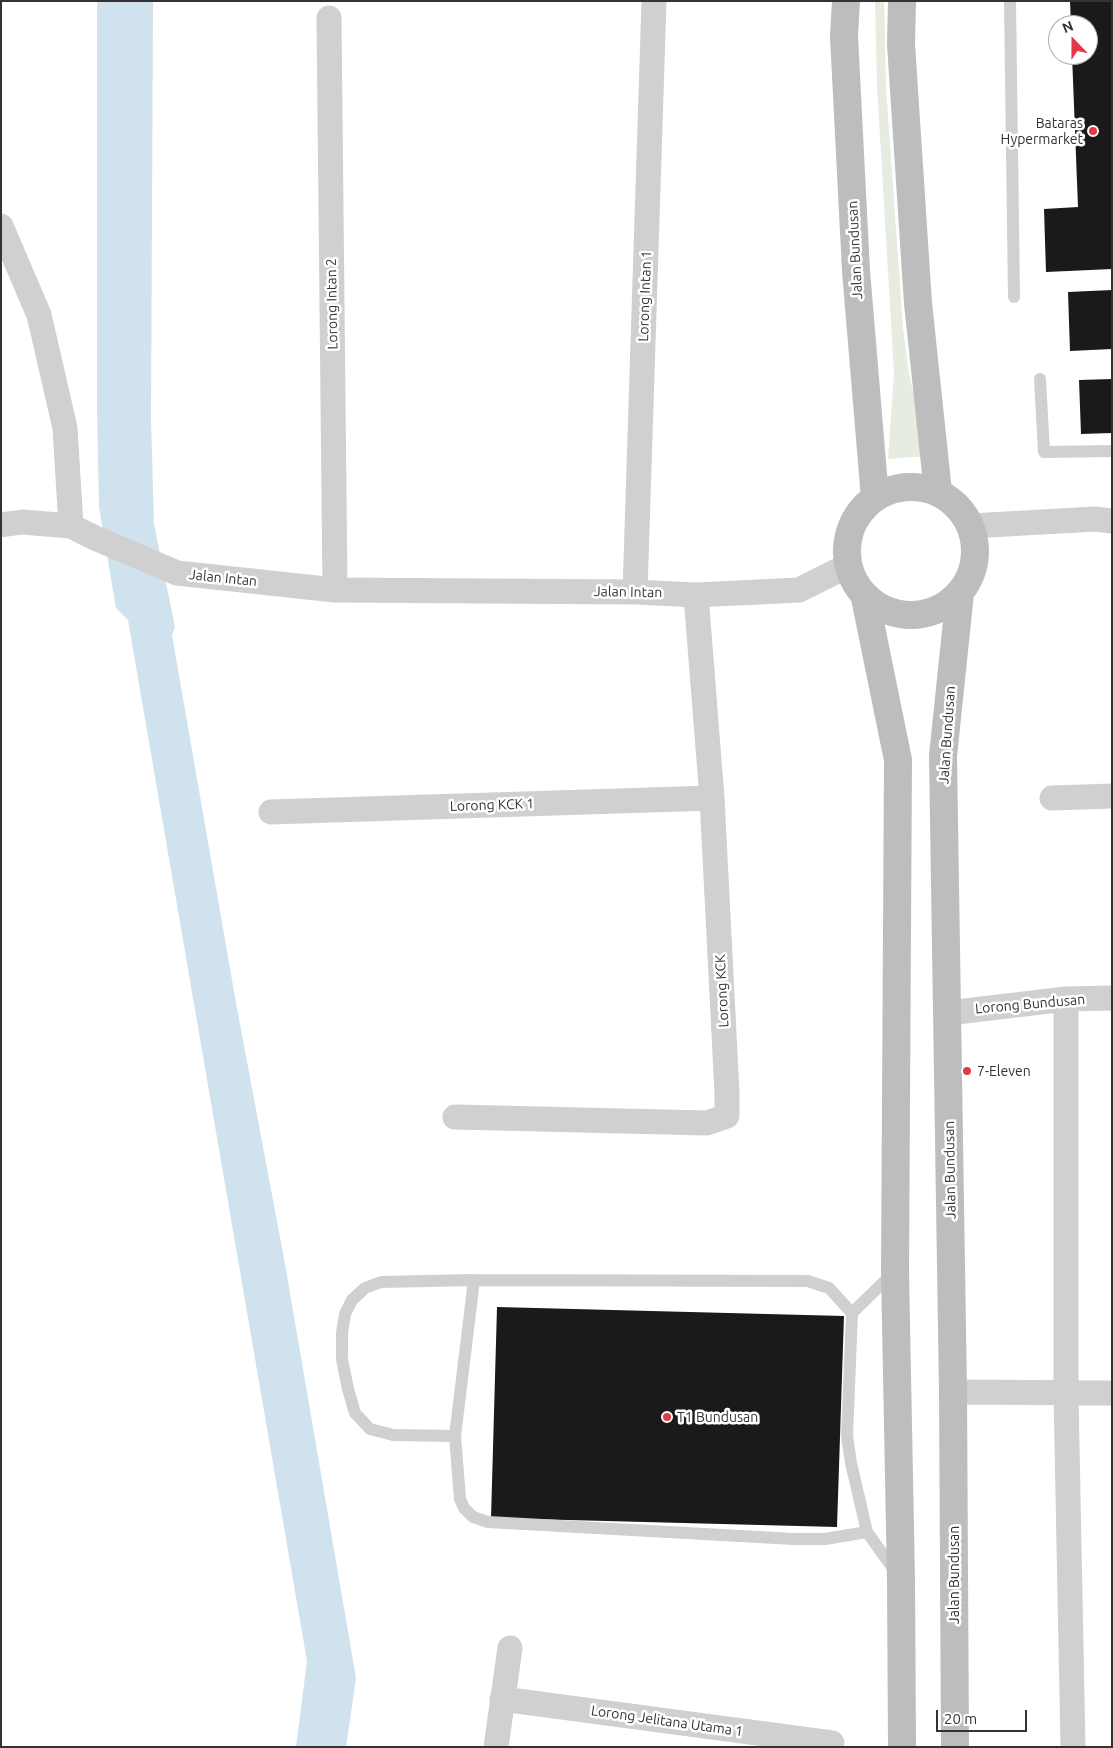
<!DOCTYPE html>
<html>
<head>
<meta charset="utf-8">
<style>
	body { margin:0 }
	#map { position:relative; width:1113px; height:1748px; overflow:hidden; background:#fff; font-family:Ubuntu,sans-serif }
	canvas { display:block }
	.frame { position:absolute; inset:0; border:2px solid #333; pointer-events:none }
	.north { position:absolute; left:1048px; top:15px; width:50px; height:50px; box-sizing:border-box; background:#fff; border:1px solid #adadad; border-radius:50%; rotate:338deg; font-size:14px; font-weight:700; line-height:20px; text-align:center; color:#333 }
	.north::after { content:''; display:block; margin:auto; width:18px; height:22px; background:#e63946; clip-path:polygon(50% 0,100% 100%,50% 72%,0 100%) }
	.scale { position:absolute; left:936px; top:1710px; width:91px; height:22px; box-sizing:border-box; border:2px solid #333; border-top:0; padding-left:6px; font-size:15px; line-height:18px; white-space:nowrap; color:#333; -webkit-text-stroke:4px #fff; paint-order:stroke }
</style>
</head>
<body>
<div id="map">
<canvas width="1113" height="1748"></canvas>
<div class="frame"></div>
<div class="north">N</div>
<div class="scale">20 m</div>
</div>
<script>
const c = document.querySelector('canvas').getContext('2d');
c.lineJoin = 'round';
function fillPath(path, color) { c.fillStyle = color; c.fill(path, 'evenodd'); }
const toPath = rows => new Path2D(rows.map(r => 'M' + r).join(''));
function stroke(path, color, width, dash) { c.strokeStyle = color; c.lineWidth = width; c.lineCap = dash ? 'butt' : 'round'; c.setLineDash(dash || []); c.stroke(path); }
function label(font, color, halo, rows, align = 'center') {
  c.font = font + ' Ubuntu,sans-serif'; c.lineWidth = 5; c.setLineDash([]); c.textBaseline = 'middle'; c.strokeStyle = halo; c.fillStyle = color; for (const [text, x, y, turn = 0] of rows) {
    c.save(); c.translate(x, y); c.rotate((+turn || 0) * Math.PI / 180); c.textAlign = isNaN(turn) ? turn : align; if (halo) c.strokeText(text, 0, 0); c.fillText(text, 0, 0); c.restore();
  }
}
fillPath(toPath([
	[875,1,884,1,886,87,903,328,909,374,929,456,888,459,894,373,877,86]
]), '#e6ecdf');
fillPath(toPath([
	[97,1,153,1,151,419,154,524,175,627,172,635,236,1003,285,1264,356,1678,346,1747,296,1747,307,1661,128,620,116,608,99,507,97,409]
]), '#cfe2ee');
fillPath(toPath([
	[1070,1,1112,1,1112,269,1046,272,1044,209,1078,207,1072,55,1088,55,1088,25,1071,25],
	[1112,290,1112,349,1070,351,1068,292],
	[1112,379,1112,433,1081,434,1079,380],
	[497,1307,844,1316,837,1527,491,1518]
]), '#1a1a1a');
stroke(toPath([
	[1010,1,1014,297],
	[1040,379,1044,452,1112,451],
	[893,1273,852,1313,847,1436,851,1463,867,1532,897,1574],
	[852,1313,829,1288,808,1281,474,1280,455,1436,460,1499,464,1508,473,1517,488,1522,794,1539,825,1539,867,1532],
	[455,1436,393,1435,370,1429,355,1413,348,1389,342,1359,342,1333,345,1314,352,1300,365,1288,381,1282,474,1280]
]), '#d0d0d0', 12);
stroke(toPath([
	[329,18,335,590],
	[1,226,39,315,65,428,71,526,95,538,177,573,335,590,635,592,696,595,799,590,847,566],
	[1,525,22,522,71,526],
	[971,526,1095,519,1112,521],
	[635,592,654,1],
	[1052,798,1112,796],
	[271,812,712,798],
	[1066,999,1066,1394,1073,1747],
	[948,1013,1066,999,1112,998],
	[455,1117,707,1123,727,1116,727,1093,712,798,696,595],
	[953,1392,1112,1393],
	[502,1699,832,1743],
	[496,1747,510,1648]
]), '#d0d0d0', 25);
stroke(toPath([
	[846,1,844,36,856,271,875,498],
	[902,1,901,44,918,303,938,492],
	'847 551a64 64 0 1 1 128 0a64 64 0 1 1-128 0Z',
	[865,598,898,760,895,1271,901,1580,902,1747],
	[955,1747,953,1392,943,756,960,593]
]), '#bdbdbd', 28);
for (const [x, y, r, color] of [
	[1093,131,5,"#e63946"],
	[967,1071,5,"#e63946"],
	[667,1417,5,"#e63946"]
]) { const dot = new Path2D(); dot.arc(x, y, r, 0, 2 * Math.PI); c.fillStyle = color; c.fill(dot); stroke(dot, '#fff', 2); }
label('14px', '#333', '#fff', [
	["Bataras",1083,123,"right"],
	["Hypermarket",1083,139,"right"],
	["7-Eleven",977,1071],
	["T1 Bundusan",677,1417]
], 'left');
label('14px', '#333', '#fff', [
	["Jalan Bundusan",855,250,-93],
	["Lorong Intan 1",645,296,-88],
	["Lorong Intan 2",332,304,-91],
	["Jalan Intan",223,578,6],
	["Jalan Intan",628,592,1],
	["Jalan Bundusan",947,735,-86],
	["Lorong KCK 1",492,805,-2],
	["Lorong KCK",722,991,-93],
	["Lorong Bundusan",1030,1004,-5],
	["Jalan Bundusan",950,1170,-91],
	["Jalan Bundusan",954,1575,-90],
	["Lorong Jelitana Utama 1",667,1721,8]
]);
</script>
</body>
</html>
